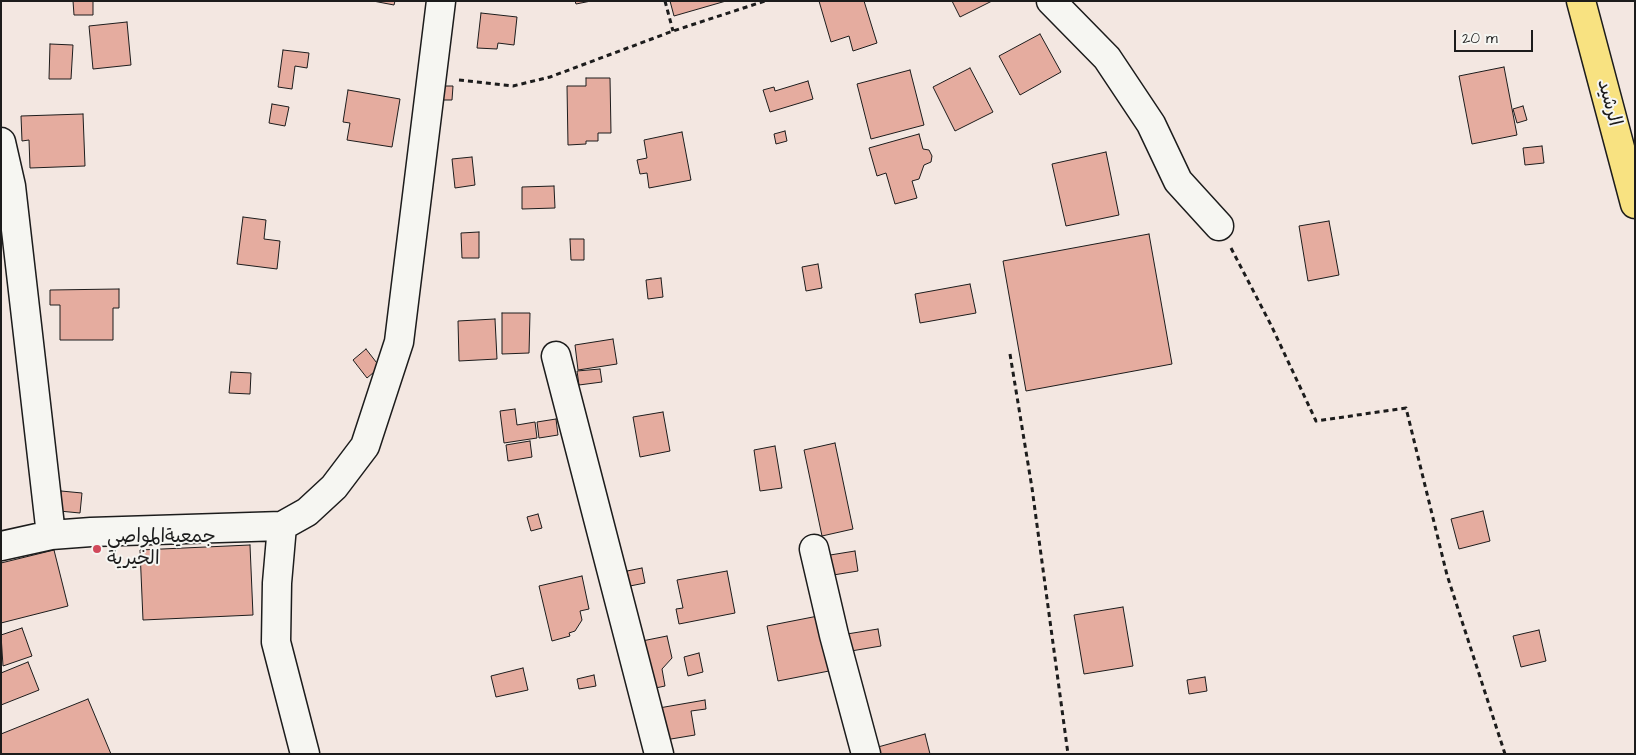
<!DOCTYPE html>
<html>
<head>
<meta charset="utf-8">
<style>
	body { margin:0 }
	#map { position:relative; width:1636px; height:755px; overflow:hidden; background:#f3e7e1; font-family:"Architects Daughter",sans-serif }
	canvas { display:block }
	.frame { position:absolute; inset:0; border:2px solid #1c1c1c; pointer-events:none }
	.scale { position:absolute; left:1454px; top:30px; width:79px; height:22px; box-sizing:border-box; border:2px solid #1c1c1c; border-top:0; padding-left:6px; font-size:15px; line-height:18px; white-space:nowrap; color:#1c1c1c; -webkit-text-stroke:4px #f6f6f2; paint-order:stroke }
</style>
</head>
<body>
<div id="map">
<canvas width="1636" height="755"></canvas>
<div class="frame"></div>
<div class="scale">20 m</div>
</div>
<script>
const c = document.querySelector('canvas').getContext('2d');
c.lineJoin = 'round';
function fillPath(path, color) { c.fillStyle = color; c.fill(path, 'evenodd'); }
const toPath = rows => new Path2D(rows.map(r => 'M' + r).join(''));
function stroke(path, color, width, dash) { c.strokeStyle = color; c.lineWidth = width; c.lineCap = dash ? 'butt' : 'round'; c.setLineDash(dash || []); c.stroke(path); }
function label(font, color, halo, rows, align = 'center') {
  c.font = font + ' "Architects Daughter","Playpen Sans Arabic",sans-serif'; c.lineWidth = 4; c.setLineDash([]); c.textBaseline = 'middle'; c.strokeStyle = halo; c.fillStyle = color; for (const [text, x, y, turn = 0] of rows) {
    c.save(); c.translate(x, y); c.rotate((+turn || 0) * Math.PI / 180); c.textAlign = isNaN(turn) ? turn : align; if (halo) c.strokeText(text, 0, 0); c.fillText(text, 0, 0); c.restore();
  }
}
const building = toPath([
	[73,1,93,1,93,15,74,15,73,1],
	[373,1,395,1,394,5,373,1],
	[575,1,591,1,576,4,575,1],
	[670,1,726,1,674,16,670,1],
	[819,1,864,1,877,43,853,51,849,36,831,42,819,1],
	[952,1,992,1,960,17,952,1],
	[481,13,517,17,514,45,498,43,497,49,477,48,481,13],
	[127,22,131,65,93,69,89,26,127,22],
	[1040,34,1061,72,1020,95,999,56,1040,34],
	[50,44,73,45,71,79,49,79,50,44],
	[283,50,309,53,307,68,295,66,292,89,278,87,283,50],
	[1504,67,1517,135,1472,144,1459,76,1504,67],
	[970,68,993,112,955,131,933,87,970,68],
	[910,70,924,125,871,139,857,84,910,70],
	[586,78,610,78,611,133,598,133,598,141,586,141,586,144,568,145,567,86,586,86,586,78],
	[808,81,813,99,770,112,763,90,774,87,775,91,808,81],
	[441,86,453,86,452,100,441,100,441,86],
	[348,90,400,99,392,147,347,140,350,123,343,122,348,90],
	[272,104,289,107,285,126,269,123,272,104],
	[1523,106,1527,120,1517,123,1513,109,1523,106],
	[83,114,85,166,30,168,29,140,22,141,21,116,83,114],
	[785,131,787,141,776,144,774,134,785,131],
	[682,132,691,180,649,188,647,173,640,174,637,160,647,158,644,140,682,132],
	[919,134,923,149,929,150,932,156,931,162,924,165,919,179,912,181,917,198,895,204,886,173,877,176,869,148,919,134],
	[1542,146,1544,163,1525,165,1523,148,1542,146],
	[1106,152,1119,215,1066,226,1052,164,1106,152],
	[472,157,475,185,455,188,452,159,472,157],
	[554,186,555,208,522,209,522,187,554,186],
	[243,217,266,220,264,239,280,241,277,269,237,264,243,217],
	[1329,221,1339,275,1308,281,1299,226,1329,221],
	[479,232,479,258,462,258,461,233,479,232],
	[1149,234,1172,364,1026,391,1003,261,1149,234],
	[570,239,584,239,584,260,571,260,570,239],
	[818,264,822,288,806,291,802,267,818,264],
	[661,278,663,297,648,299,646,280,661,278],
	[970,284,976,313,920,323,915,294,970,284],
	[119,289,119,308,113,308,113,340,60,340,60,305,50,305,50,290,119,289],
	[502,313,530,313,529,353,502,354,502,313],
	[495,319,497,359,459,361,458,321,495,319],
	[613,339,617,364,578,370,575,345,613,339],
	[366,349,380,367,367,378,353,360,366,349],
	[600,369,602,382,579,385,577,371,600,369],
	[231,372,251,373,250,394,229,393,231,372],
	[515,409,517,425,535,422,537,438,504,443,500,411,515,409],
	[663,412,670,451,640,457,633,417,663,412],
	[556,419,558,435,539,438,537,422,556,419],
	[530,441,532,457,508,461,506,445,530,441],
	[835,443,853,529,822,536,804,450,835,443],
	[775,446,782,488,760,491,754,450,775,446],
	[61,491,82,493,80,513,59,511,61,491],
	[1483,511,1490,541,1459,549,1451,519,1483,511],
	[538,514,542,528,531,531,527,517,538,514],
	[250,545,253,615,143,620,140,550,250,545],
	[54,550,68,606,1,623,1,563,54,550],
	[855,551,858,571,827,576,824,556,855,551],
	[642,568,645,583,630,586,627,571,642,568],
	[727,571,735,613,679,624,676,609,683,608,677,580,727,571],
	[582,576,589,609,580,611,582,620,575,631,569,633,570,636,552,641,539,586,582,576],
	[1123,607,1133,666,1084,674,1074,615,1123,607],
	[818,616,829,671,778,681,767,626,818,616],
	[22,628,32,656,3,666,1,635,22,628],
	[878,629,881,646,851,651,847,634,878,629],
	[1539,630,1546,661,1521,667,1513,636,1539,630],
	[667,636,672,658,662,669,665,686,646,690,637,642,667,636],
	[699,653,703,672,688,676,684,657,699,653],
	[28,662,39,690,1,705,1,673,28,662],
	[523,668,528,690,496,697,491,676,523,668],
	[594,675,596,686,579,689,577,679,594,675],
	[1205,677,1207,691,1189,694,1187,680,1205,677],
	[88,699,111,754,1,754,1,734,88,699],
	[705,700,706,709,691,711,695,735,665,740,659,708,705,700],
	[925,734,930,754,879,754,878,747,925,734]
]);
fillPath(building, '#e5ac9f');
stroke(building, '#1c1c1c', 1);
const minor = toPath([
	[1051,1,1107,58,1151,124,1178,181,1219,226],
	[1,142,11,186,51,535],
	[556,356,659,754],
	[282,526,277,583,276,642,305,754],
	[1,546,51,535,91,532,282,526,307,512,334,487,365,446,399,342,441,1],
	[814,549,834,635,866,754]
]);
const major = toPath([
	[1581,1,1635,204]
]);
stroke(minor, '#1c1c1c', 31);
stroke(major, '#1c1c1c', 31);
stroke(toPath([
	[665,1,673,31],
	[459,80,513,86,550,77,673,31,765,1],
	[1231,248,1271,325,1316,421,1406,408,1447,575,1505,754],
	[1010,354,1032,488,1068,754]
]), '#1c1c1c', 3, [5, 4]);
stroke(minor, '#f6f6f2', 28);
stroke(major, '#f8e281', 28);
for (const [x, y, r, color] of [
	[97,549,5,"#d1495b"]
]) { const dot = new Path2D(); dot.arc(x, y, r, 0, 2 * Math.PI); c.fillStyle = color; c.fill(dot); stroke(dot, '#f6f6f2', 2); }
label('19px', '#1c1c1c', '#f6f6f2', [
	["الرشيد",1608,103,75]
]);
label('19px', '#1c1c1c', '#f6f6f2', [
	["جمعيةالمواصي",107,538],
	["الخيرية",107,560]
], 'left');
</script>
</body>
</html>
